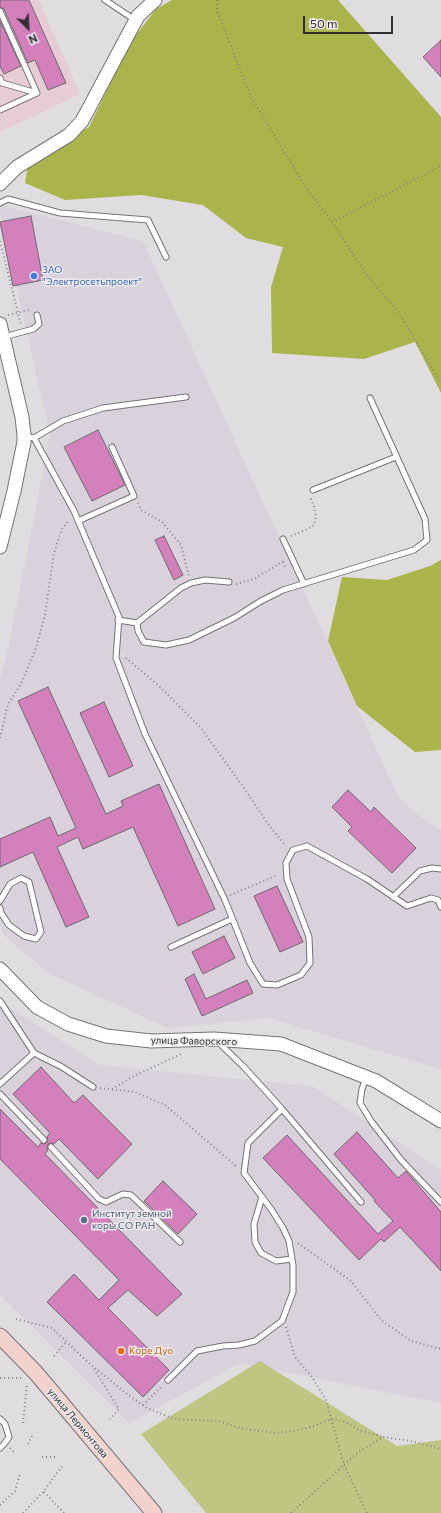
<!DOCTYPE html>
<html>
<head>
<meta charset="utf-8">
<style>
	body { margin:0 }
	#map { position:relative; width:441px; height:1513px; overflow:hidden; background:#e0dde1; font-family:Commissioner,sans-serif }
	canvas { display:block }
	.north { position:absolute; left:8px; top:8px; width:40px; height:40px; -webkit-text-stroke:3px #eeeaee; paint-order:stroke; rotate:156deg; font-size:11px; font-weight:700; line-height:16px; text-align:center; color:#323032 }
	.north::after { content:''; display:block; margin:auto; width:14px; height:18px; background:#323032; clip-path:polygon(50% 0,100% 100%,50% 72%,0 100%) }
	.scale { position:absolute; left:303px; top:16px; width:90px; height:18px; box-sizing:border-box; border:2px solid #323032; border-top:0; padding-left:5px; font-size:12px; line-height:14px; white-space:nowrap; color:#323032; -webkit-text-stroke:3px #eeeaee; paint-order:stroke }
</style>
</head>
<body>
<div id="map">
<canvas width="441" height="1513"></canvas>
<div class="north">N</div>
<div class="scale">50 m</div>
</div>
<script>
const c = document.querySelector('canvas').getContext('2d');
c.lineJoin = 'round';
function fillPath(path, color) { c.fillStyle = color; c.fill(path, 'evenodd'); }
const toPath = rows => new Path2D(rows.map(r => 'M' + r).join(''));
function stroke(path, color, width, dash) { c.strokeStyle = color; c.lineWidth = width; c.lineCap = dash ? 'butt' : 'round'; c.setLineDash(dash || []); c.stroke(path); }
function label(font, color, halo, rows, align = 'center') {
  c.font = font + ' Commissioner,sans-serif'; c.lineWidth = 3; c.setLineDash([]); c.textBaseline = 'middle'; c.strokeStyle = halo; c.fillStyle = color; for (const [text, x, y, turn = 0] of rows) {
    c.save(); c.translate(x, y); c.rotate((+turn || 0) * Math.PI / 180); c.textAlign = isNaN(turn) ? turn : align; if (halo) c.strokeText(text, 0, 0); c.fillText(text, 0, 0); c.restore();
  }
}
fillPath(toPath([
	[0,205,143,241,398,796,419,816,441,830,441,1069,269,1018,168,1028,48,973,3,934,0,926,0,678,7,654,50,436,0,213],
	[0,1001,99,1065,312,1086,441,1170,441,1403,240,1363,129,1423,0,1295]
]), '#d9d1db');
fillPath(toPath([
	[0,0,39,0,80,94,0,132]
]), '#e6cdd5');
fillPath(toPath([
	[260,1361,397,1446,441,1440,441,1513,206,1513,141,1434]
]), '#bec682');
fillPath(toPath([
	[172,0,338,0,441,117,441,393,415,342,364,359,272,353,271,287,283,247,246,238,203,205,141,195,65,200,25,183,29,158,89,127,129,44,156,9],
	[441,560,441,750,415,752,357,706,328,641,342,577,387,580,430,566]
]), '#abb34b');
const building = toPath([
	[0,0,29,0,66,83,48,90,35,60,28,63,4,9,0,7,0,0],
	[0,21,21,66,4,74,0,66,0,21],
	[441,40,441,77,423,57,441,40],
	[31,216,43,280,13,286,0,222,31,216],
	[98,430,125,485,92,501,64,447,98,430],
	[164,536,183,575,174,580,155,540,164,536],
	[48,687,106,814,123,806,121,801,159,784,215,909,178,926,133,827,83,849,78,837,57,847,89,917,66,927,33,852,0,867,0,839,50,817,58,836,76,828,18,701,48,687],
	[104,702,133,766,109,777,80,713,104,702],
	[348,790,371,812,374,807,416,848,392,873,348,831,352,827,332,807,348,790],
	[277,886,303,942,280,952,254,896,277,886],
	[224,936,235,958,203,974,192,952,224,936],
	[194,974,206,999,247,980,253,993,202,1016,185,979,194,974],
	[41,1067,74,1103,83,1095,132,1144,98,1179,59,1139,54,1144,51,1143,48,1144,47,1147,48,1150,45,1154,182,1294,157,1316,128,1290,108,1308,169,1370,143,1397,47,1302,74,1274,99,1300,119,1280,0,1159,0,1109,38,1147,41,1143,45,1144,48,1141,47,1137,50,1133,13,1094,41,1067],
	[357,1132,398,1178,406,1171,441,1212,441,1271,400,1227,384,1242,381,1239,359,1260,263,1158,287,1135,378,1234,393,1221,374,1201,375,1200,334,1154,357,1132],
	[163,1181,197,1214,178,1234,144,1201,163,1181]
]);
fillPath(building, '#d480bc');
stroke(building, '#6e6a6d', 1);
const service = toPath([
	[105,0,135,20],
	[0,11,37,93,0,110],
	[0,78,2,83,37,93],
	[0,203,8,199,60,213,148,220,166,257],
	[4,337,33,329,39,324,37,315],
	[25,436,34,438,74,511,119,617,116,658,145,734,225,900,250,963,263,984,277,985,301,975,310,963,309,937,287,879,286,863,293,850,307,846,367,879,407,906,431,898,438,900,441,907],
	[34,438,63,421,103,408,186,397],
	[313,490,396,457],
	[78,521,134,496,112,447],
	[283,539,304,584],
	[118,620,137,623,138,631,144,642,166,645,189,640,234,618,261,601,283,590,414,550,427,540,425,519,370,398],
	[137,623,181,588,191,583,205,580,229,582],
	[393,897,420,871,432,868,441,869],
	[0,901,10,884,21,878,29,882,41,932,36,939,24,936,9,925,1,913,0,908],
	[171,947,232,919],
	[0,1001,34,1053,62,1067,93,1087],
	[217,1041,244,1067,282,1109,361,1202],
	[366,1078,362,1089,360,1103,371,1121,401,1160,441,1202],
	[0,1084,34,1053],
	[0,1094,44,1140],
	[51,1147,99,1199,106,1202,123,1194,131,1195,180,1242],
	[262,1197,254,1224,255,1242,261,1253,276,1261,292,1259],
	[168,1380,197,1351,223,1346,239,1345,255,1341,282,1321,293,1292,293,1265,289,1241,283,1228,271,1209,244,1173,248,1143,282,1109],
	[0,1419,5,1424,9,1437,4,1444,0,1448]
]);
const tertiary = toPath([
	[0,184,17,167,69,135,82,121,138,16,155,0],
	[0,324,22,417,24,435,24,442,14,491,0,547],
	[0,969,37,1007,68,1024,106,1036,151,1041,214,1039,281,1044,376,1081,441,1121]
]);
const secondary = toPath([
	[0,1336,36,1373,154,1513]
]);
stroke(service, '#767376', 7);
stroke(tertiary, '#767376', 15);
stroke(secondary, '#767376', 17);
stroke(toPath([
	[217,0,217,10,250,95,304,185,332,222,368,277,399,313,441,383],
	[332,222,441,166],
	[0,241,21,325],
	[8,315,29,310],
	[138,503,141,510,162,522,181,545,189,576],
	[291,536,308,529,314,525,316,517,314,506,310,497],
	[283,562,286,569],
	[236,584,254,579,284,561],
	[126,658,159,686,200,727,242,785,268,824,286,846],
	[0,738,8,704,21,684,36,648,45,615,54,553,62,529,69,520],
	[230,895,278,875],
	[100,1088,135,1092,165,1105,236,1166],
	[112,1089,132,1077,183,1053],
	[298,1243,351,1281,381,1320,411,1341,441,1349],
	[16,1319,52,1328,90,1364,127,1394,147,1408,174,1419,219,1421,239,1428,276,1433,294,1431,314,1426,331,1419,343,1421,359,1430,383,1437],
	[286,1327,295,1357,312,1377,326,1400,344,1465,367,1513],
	[54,1356,66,1342],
	[94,1369,119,1409,110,1419],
	[0,1378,21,1378],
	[143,1405,162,1386],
	[23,1423,27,1383],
	[28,1444,33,1434],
	[10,1448,15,1453],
	[42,1457,55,1457],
	[44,1492,64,1513],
	[0,1505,15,1491,20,1474],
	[23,1513,43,1492,63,1465],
	[291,1513,356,1454,383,1437,411,1441,441,1449]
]), '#878487', 2, [1, 3]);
stroke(service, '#fff', 5);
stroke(tertiary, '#fff', 13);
stroke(secondary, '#f2d2cb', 15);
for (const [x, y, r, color] of [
	[34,276,4,"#3f7fe0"],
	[84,1220,4,"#5c6f8a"],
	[121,1351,4,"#e8710a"]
]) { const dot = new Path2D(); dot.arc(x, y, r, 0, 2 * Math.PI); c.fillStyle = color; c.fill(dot); stroke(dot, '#eeeaee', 1.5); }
label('10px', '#366cbe', '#eeeaee', [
	["ЗАО",42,270],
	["\"Электросетьпроект\"",42,282]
], 'left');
label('10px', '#323032', '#eeeaee', [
	["улица Фаворского",194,1041,1],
	["улица Лермонтова",78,1423,50]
]);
label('10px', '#4e5e75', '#eeeaee', [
	["Институт земной",92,1214],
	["коры СО РАН",92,1226]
], 'left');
label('10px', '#c56008', '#eeeaee', [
	["Коре Дуо",129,1351]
], 'left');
</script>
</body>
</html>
